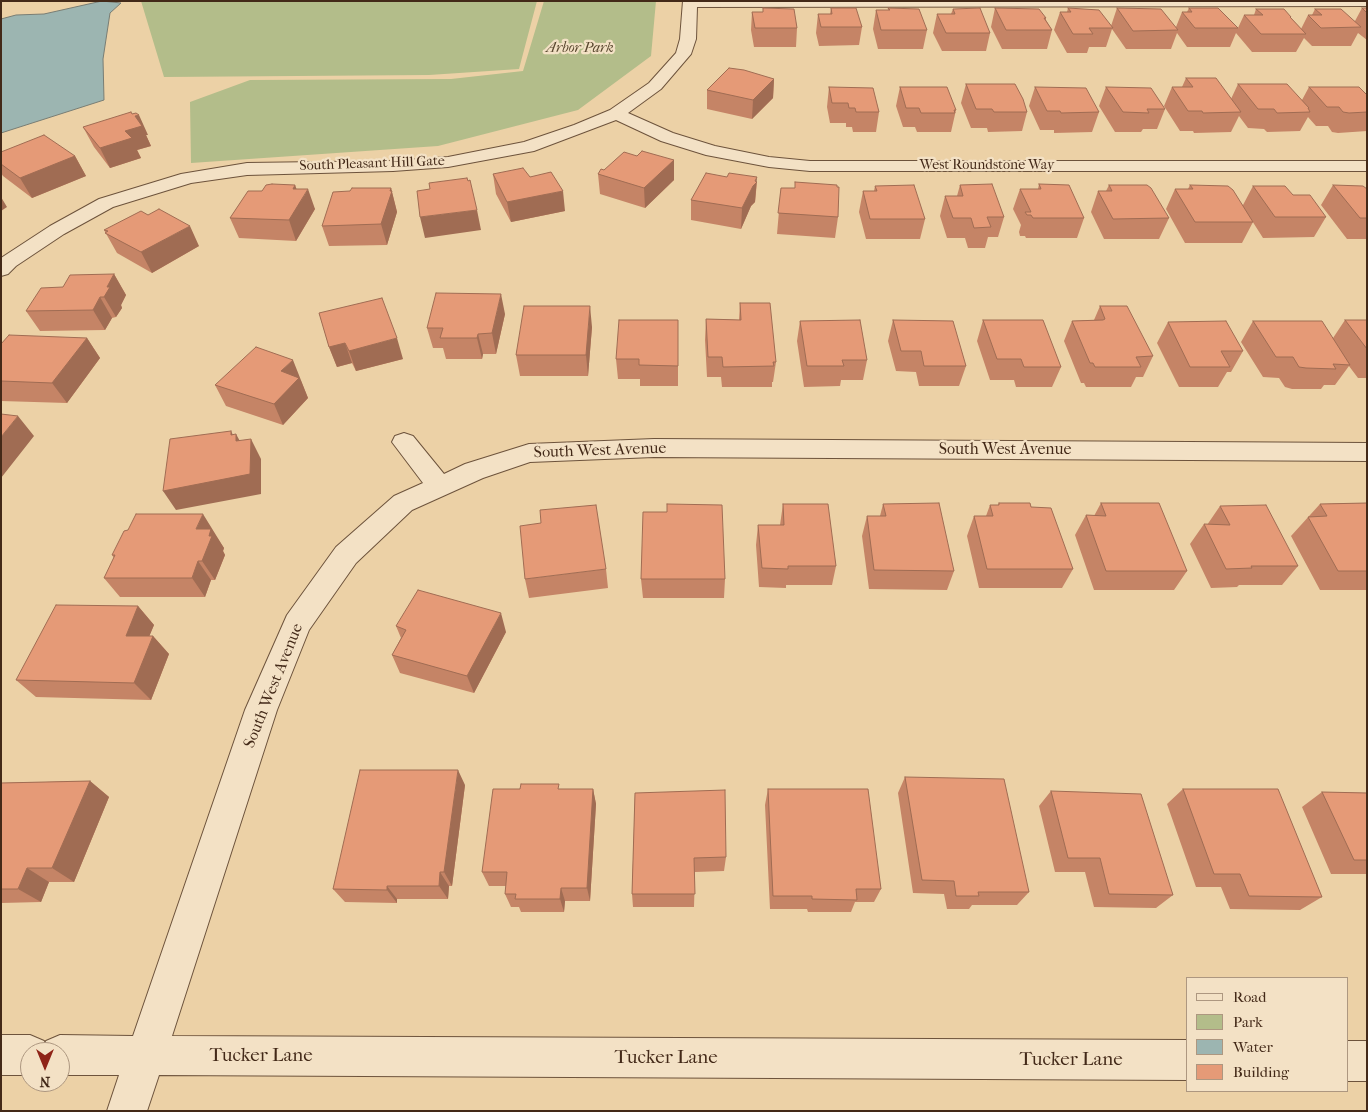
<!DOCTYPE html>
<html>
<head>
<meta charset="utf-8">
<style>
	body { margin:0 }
	#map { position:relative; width:1368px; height:1112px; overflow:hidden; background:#ecd1a6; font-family:"IM FELL French Canon",serif }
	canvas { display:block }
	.frame { position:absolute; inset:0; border:2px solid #432918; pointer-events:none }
	.legend { position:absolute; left:1186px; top:977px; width:162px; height:115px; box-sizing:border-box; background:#f3e1c5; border:1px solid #ad9780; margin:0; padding:6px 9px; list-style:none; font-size:15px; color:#432918 }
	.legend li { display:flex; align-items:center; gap:10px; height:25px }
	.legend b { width:25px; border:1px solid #ad9780 }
	.north { position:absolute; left:20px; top:1042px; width:50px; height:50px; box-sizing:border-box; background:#f3e1c5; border:1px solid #ad9780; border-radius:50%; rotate:180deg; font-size:14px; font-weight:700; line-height:20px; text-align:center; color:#432918 }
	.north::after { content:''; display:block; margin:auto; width:18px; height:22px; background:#8f2418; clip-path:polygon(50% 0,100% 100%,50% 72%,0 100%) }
</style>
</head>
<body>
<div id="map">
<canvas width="1368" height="1112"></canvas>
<div class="frame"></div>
<ul class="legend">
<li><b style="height:6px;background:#f3e1c5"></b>Road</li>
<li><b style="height:14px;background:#b3bd8a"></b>Park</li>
<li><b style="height:14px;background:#9cb5b1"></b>Water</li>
<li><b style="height:14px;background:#e59a77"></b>Building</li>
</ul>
<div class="north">N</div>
</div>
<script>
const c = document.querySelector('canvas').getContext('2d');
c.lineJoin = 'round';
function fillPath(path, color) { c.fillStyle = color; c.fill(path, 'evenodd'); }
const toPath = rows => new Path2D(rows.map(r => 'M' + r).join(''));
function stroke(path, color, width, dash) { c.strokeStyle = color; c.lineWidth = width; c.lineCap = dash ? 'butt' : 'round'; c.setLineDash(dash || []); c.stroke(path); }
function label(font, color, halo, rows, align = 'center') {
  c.font = font + ' "IM FELL French Canon",serif'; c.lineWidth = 4.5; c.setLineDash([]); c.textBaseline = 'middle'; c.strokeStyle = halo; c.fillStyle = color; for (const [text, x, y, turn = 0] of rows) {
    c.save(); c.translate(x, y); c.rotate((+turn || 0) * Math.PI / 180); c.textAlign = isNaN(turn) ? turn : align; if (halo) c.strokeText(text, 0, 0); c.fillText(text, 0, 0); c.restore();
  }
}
fillPath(toPath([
	[141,1,537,1,519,69,429,75,164,77],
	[544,1,656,1,651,56,578,110,438,146,191,163,190,102,250,80,451,79,523,71]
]), '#b3bd8a');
const water = toPath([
	[102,1,121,3,110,13,103,59,104,100,1,133,1,19,16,15,44,14,102,1]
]);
fillPath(water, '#9cb5b1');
stroke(water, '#787d74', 1);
const street = toPath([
	[683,1,1367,1,1367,6,697,7,696,39,691,54,661,89,628,113,673,133,715,146,769,157,810,161,1367,161,1367,171,810,171,769,167,706,155,661,141,616,120,534,151,448,167,393,171,247,175,191,183,113,207,64,234,16,266,8,274,1,276,1,258,50,226,99,199,181,174,247,163,393,161,448,157,524,142,574,125,610,110,649,83,676,53,680,39,683,1],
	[404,433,413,436,444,474,465,464,529,444,654,439,1367,443,1367,461,654,457,530,462,483,478,412,510,356,563,309,630,277,710,172,1036,1187,1040,1187,1080,159,1075,147,1111,107,1111,119,1075,60,1075,60,1052,30,1052,30,1075,1,1075,1,1035,30,1035,44,1041,45,1044,46,1041,60,1035,133,1036,245,710,287,615,336,547,394,496,423,483,392,442,395,436,404,433],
	[1347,1041,1367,1041,1367,1081,1347,1081,1347,1041]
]);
stroke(street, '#6d533c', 2);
fillPath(street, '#f3e1c5');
fillPath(toPath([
	[763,8,797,28,796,47,754,47,751,30,752,12,763,12],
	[831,8,862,27,859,45,819,46,816,33,818,14,830,14],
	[888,8,927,30,923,49,878,49,873,29,876,10,888,10],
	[995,8,1046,18,1046,20,1052,30,1047,49,1002,49,991,27],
	[1068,8,1111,26,1117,8,1176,27,1182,12,1187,12,1189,8,1238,28,1244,15,1254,15,1256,9,1291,17,1291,18,1301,29,1308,15,1312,15,1315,9,1355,21,1362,8,1367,8,1367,40,1358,33,1351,46,1312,46,1304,38,1296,52,1252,52,1236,33,1230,47,1187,47,1177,33,1171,49,1126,49,1112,29,1106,47,1089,47,1087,53,1067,53,1054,30,1060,12,1067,12],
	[953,9,990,33,986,51,942,51,933,33,937,14,951,14],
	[1186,78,1231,99,1238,84,1302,100,1309,87,1367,95,1367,131,1338,133,1332,132,1328,126,1316,126,1308,117,1300,131,1267,132,1264,129,1248,128,1239,116,1231,132,1194,133,1193,131,1180,131,1164,106,1172,87,1182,87],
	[774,79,773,98,752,119,707,109,707,90],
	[966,84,1027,112,1022,131,988,132,987,128,971,128,961,103],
	[829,87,879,112,876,132,853,132,852,127,846,127,846,123,830,123,827,107],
	[900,87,956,110,951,132,917,132,915,127,903,127,896,106],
	[1035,87,1099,112,1092,132,1054,133,1054,130,1040,130,1029,106],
	[1106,87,1165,109,1157,129,1143,129,1141,132,1115,132,1099,106],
	[83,127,148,135,146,135,151,146,137,150,141,158,110,168,94,147],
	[1,152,75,156,86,176,32,198,3,176,1,173],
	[637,156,674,160,674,180,645,208,600,194,598,174,604,170],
	[493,174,530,177,565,211,511,222,496,194],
	[757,182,755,202,751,206,741,229,691,220,691,200],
	[1039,184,1084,218,1077,238,1026,238,1025,236,1020,236,1019,232,1021,225,1013,209,1020,189,1038,189],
	[295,185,296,189,315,209,296,241,239,238,230,218,262,191],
	[960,185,1004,217,998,237,988,237,985,248,968,248,965,238,947,238,940,216,945,196,957,196],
	[1109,185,1169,218,1159,239,1104,239,1091,212,1098,191,1106,191],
	[1190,185,1243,205,1253,186,1293,195,1326,217,1314,237,1263,238,1249,216,1253,222,1242,243,1185,243,1166,209,1175,189,1188,189],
	[1333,185,1367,189,1367,239,1347,239,1321,205],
	[875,186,925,219,920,239,866,239,859,212,863,191,874,191],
	[837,187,838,217,835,238,777,234,781,188,795,188],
	[391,188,397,212,387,245,329,246,322,226,350,191],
	[104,230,199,246,152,273,117,253],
	[114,274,126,295,121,305,122,308,116,317,112,318,105,330,40,331,26,311,63,287],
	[740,303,776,362,773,382,772,382,772,387,722,387,721,377,707,377,705,340,706,319,739,320],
	[1100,306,1153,356,1143,377,1136,377,1131,387,1086,387,1084,383,1081,383,1064,341,1072,321,1094,320],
	[319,313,403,359,356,371,352,363,337,367,329,347],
	[505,314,496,354,483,354,482,359,446,359,443,348,433,348,427,328],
	[678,320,678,386,640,386,640,379,618,379,616,359],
	[893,320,966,366,959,386,919,386,916,372,896,371,888,341],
	[983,320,1061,367,1052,387,1016,387,1014,380,990,380,977,341],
	[1345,320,1367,320,1367,378,1358,378,1349,366,1335,385,1324,385,1321,389,1292,389,1285,387,1279,378,1263,377,1241,342,1253,321,1333,338],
	[800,321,867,360,863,380,841,380,840,386,804,387,797,341],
	[1168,322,1243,351,1231,372,1227,372,1218,387,1179,387,1157,343],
	[592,327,588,376,520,376,516,355],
	[87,338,100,358,67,403,1,401,1,344],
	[301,380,301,381,308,398,283,425,226,406,215,385],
	[999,503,1031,507,1073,569,1062,588,979,588,967,536,974,516,986,516,990,505,998,505],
	[1101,503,1187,571,1174,590,1094,590,1075,535,1086,515,1094,516],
	[1367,503,1367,590,1320,590,1291,536,1320,504],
	[783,504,836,566,832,585,786,585,786,588,759,587,756,545,758,525,780,525],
	[883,504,954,571,947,590,869,589,862,536,867,516,880,516],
	[1220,506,1298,566,1282,585,1239,585,1237,587,1211,588,1190,544,1204,524,1207,525],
	[215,534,215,535,224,548,223,551,225,555,215,580,211,580,205,597,120,597,104,578,114,558,112,555],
	[606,569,608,588,529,598,525,579],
	[641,579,725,579,724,598,643,598],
	[138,606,154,625,149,636,153,636,169,654,151,700,36,697,16,680],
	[396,626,506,632,474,693,400,673,392,655,401,638],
	[905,777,1029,892,1017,905,972,905,969,909,947,909,944,894,913,893,898,793],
	[90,781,109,797,74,882,49,882,41,902,1,903,1,783],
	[465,785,452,886,449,886,448,899,397,899,397,903,345,902,333,889],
	[520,789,593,789,596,804,590,901,565,901,564,912,521,912,519,907,511,907,505,894,506,886,489,886,482,872],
	[768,789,881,889,874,902,855,902,851,912,808,912,807,909,770,909,765,805],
	[1183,789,1322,897,1300,910,1230,909,1221,887,1196,887,1167,804],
	[1051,791,1173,895,1156,908,1094,907,1085,872,1055,872,1039,806],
	[1322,792,1367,793,1367,874,1331,874,1302,807],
	[635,793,726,857,724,871,695,872,694,907,633,907,632,894]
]), '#c58466');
fillPath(toPath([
	[774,79,773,98,752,119,753,100],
	[139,115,148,135,146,135,151,146,137,150,141,158,110,168,100,148,125,131,135,116],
	[75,156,86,176,32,198,20,178],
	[674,160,674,180,645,208,644,188],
	[757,177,755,202,751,206,741,229,742,208],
	[295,185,301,201,308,189,315,209,296,241,289,220,293,189],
	[391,188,397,212,387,245,381,224],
	[563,191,565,211,511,222,507,202],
	[1,197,7,207,1,211],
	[477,210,481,230,425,238,420,217],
	[190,226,199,246,152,273,141,252],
	[114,274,126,295,121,305,122,308,116,317,104,297,107,287],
	[501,294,505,314,496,354,492,333],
	[100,297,112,318,105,330,93,310],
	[590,306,592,327,588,376,586,355],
	[478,334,483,354,482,359,477,338],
	[87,338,100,358,67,403,52,383],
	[397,338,403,359,356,371,349,351],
	[345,343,352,363,337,367,329,347],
	[293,360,308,398,283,425,274,404,281,371],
	[18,416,34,436,1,478,1,437],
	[231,431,236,441,236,434,247,454,231,435],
	[251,439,261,459,261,494,176,510,163,491],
	[203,514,224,548,223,551,225,555,215,580,202,561,196,529],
	[198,561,211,580,205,597,192,578],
	[138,606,154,625,142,654,126,636],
	[501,613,506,632,474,693,467,676],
	[153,636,169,654,151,700,134,683],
	[458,770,465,785,452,886,444,872],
	[90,781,109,797,74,882,52,868],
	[593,789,596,804,590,901,587,888],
	[27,868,49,882,41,902,18,889],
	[440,872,449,886,448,899,439,886],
	[387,886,397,899,397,903,387,890],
	[561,888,565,901,564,912,560,899]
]), '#a06c53');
const building = toPath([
	[763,8,794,9,797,28,755,28,752,12,763,12,763,8],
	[831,8,856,8,862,27,821,27,818,14,832,14,831,8],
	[888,8,919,9,927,30,881,30,876,10,890,10,888,8],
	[980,8,990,33,946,33,937,14,955,14,953,9,980,8],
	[995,8,1039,9,1046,18,1044,18,1052,30,1006,30,995,8],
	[1068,8,1099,10,1113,28,1089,28,1093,34,1073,34,1060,12,1071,12,1068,8],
	[1117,8,1161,9,1178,30,1133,31,1117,8],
	[1189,8,1218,8,1238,28,1195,28,1182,12,1192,12,1189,8],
	[1362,8,1367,8,1367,13,1362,8],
	[1256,9,1284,9,1291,17,1290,17,1306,34,1261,34,1244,15,1263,15,1256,9],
	[1315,9,1341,9,1361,27,1321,28,1308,15,1322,15,1315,9],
	[729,68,744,70,774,79,753,100,707,90,729,68],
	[1186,78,1216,78,1241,112,1203,113,1202,111,1188,111,1172,87,1193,87,1186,78],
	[966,84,1015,84,1023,99,1027,112,994,112,992,109,976,109,966,84],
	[1238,84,1287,84,1309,108,1308,108,1310,112,1277,113,1274,109,1258,109,1238,84],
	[829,87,873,88,879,112,856,112,855,108,849,108,848,103,832,103,829,87],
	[900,87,947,87,956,110,954,110,955,113,921,113,919,108,906,108,900,87],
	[1035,87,1086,88,1099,112,1061,113,1060,111,1047,111,1035,87],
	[1106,87,1151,88,1165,109,1147,109,1149,113,1123,112,1106,87],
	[1309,87,1359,87,1367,95,1367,112,1349,113,1343,112,1339,107,1327,107,1309,87],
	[131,112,132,114,136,113,139,115,135,116,142,126,125,131,132,138,100,148,83,127,131,112],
	[44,135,75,156,20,178,1,164,1,152,44,135],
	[642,151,674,160,644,188,598,174,601,169,604,170,624,152,637,156,642,151],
	[523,168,530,177,551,172,563,191,507,202,493,174,523,168],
	[706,173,727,177,729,173,757,177,755,181,757,182,753,186,742,208,691,200,706,173],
	[467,178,468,181,470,180,477,210,420,217,417,191,430,189,429,183,467,178],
	[795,182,837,185,837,187,839,187,838,217,778,213,781,188,795,188,795,182],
	[272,184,295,185,293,189,308,189,289,220,230,218,248,191,262,191,266,185,272,184],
	[992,184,1004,217,987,217,991,227,974,228,971,218,953,218,945,196,963,196,960,185,992,184],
	[1039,184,1069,185,1084,218,1033,218,1031,215,1027,215,1025,212,1031,212,1020,189,1041,189,1039,184],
	[914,185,925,219,870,219,863,191,877,191,875,186,914,185],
	[1109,185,1147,185,1151,188,1169,218,1113,219,1098,191,1112,191,1109,185],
	[1190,185,1228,186,1233,190,1253,222,1195,222,1175,189,1193,189,1190,185],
	[1333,185,1363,186,1367,189,1367,218,1360,218,1333,185],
	[1253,186,1285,186,1293,195,1310,195,1326,217,1275,217,1253,186],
	[352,188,391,188,390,191,392,191,381,224,322,226,333,192,350,191,352,188],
	[159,209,190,226,141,252,105,233,108,231,104,230,141,211,148,215,159,209],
	[114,274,107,287,110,287,104,297,100,297,93,310,26,311,41,288,63,287,70,275,114,274],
	[436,293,501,294,492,333,478,334,477,338,440,338,443,328,427,328,436,293],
	[382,298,397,338,349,351,345,343,329,347,319,313,382,298],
	[740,303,770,303,776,362,773,362,774,366,723,367,722,357,708,357,706,319,741,320,740,303],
	[524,306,590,306,586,355,516,355,524,306],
	[1100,306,1127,306,1153,356,1136,357,1141,367,1095,367,1093,363,1090,363,1072,321,1103,320,1105,319,1100,306],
	[619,320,678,320,678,366,639,365,639,359,616,359,619,320],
	[860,320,867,360,842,360,844,366,807,366,800,321,860,320],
	[893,320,953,321,966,366,924,366,921,351,901,351,893,320],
	[983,320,1043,320,1061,367,1024,367,1021,359,997,359,983,320],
	[1345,320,1367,320,1367,349,1345,320],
	[1226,321,1243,351,1221,351,1230,367,1190,367,1168,322,1226,321],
	[1253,321,1322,321,1350,365,1333,364,1336,369,1306,368,1299,367,1293,357,1276,357,1253,321],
	[9,335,87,338,52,383,1,381,1,344,9,335],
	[256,347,293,360,281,371,299,378,274,404,215,385,256,347],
	[1,414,18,416,1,437,1,414],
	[231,431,231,435,236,434,236,441,251,439,250,474,163,491,170,439,231,431],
	[939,503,954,571,874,570,867,516,886,516,883,504,939,503],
	[999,503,1030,503,1031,507,1051,508,1073,569,987,569,974,516,993,516,990,505,999,505,999,503],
	[1101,503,1159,503,1187,571,1106,571,1086,515,1106,516,1101,503],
	[1367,503,1367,571,1338,571,1308,517,1327,516,1320,504,1367,503],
	[667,504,722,505,725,579,641,579,643,512,667,512,667,504],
	[783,504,828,504,836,566,788,566,788,569,762,568,758,525,784,525,783,504],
	[596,505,606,569,525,579,520,526,541,523,540,510,596,505],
	[1266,505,1298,566,1251,566,1252,568,1226,569,1204,524,1230,525,1220,506,1266,505],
	[136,514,203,514,196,529,211,529,209,536,212,536,202,561,198,561,192,578,104,578,115,555,112,555,124,531,128,530,136,514],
	[418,590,501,613,467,676,392,655,406,630,396,626,418,590],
	[56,605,138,606,126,636,153,636,134,683,16,680,56,605],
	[360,770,458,770,444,872,440,872,439,886,387,886,387,890,333,889,360,770],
	[905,777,1004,779,1029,892,978,892,979,896,956,896,954,881,922,880,905,777],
	[90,781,52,868,27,868,18,889,1,889,1,783,90,781],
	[521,784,559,784,558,789,593,789,587,888,561,888,560,899,515,899,516,894,505,894,507,872,482,872,493,789,520,789,521,784],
	[768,789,868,789,881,889,856,889,857,900,812,899,812,896,773,896,768,789],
	[1183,789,1278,789,1322,897,1249,896,1240,874,1214,874,1183,789],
	[725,790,726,857,694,858,695,894,632,894,635,793,725,790],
	[1051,791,1141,794,1173,895,1109,894,1100,858,1068,858,1051,791],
	[1322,792,1367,793,1367,860,1354,860,1322,792]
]);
fillPath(building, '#e59a77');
stroke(building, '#a06c53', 1);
label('italic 14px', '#59472f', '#f3e1c5', [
	["Arbor Park",580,49]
]);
label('14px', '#432918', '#f3e1c5', [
	["South Pleasant Hill Gate",372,164,-2],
	["West Roundstone Way",987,166]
]);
label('16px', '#432918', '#f3e1c5', [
	["South West Avenue",1005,450],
	["South West Avenue",600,451,-2],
	["South West Avenue",274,686,-68]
]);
label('19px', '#432918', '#f3e1c5', [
	["Tucker Lane",261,1056],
	["Tucker Lane",666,1058],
	["Tucker Lane",1071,1060]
]);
</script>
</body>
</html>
